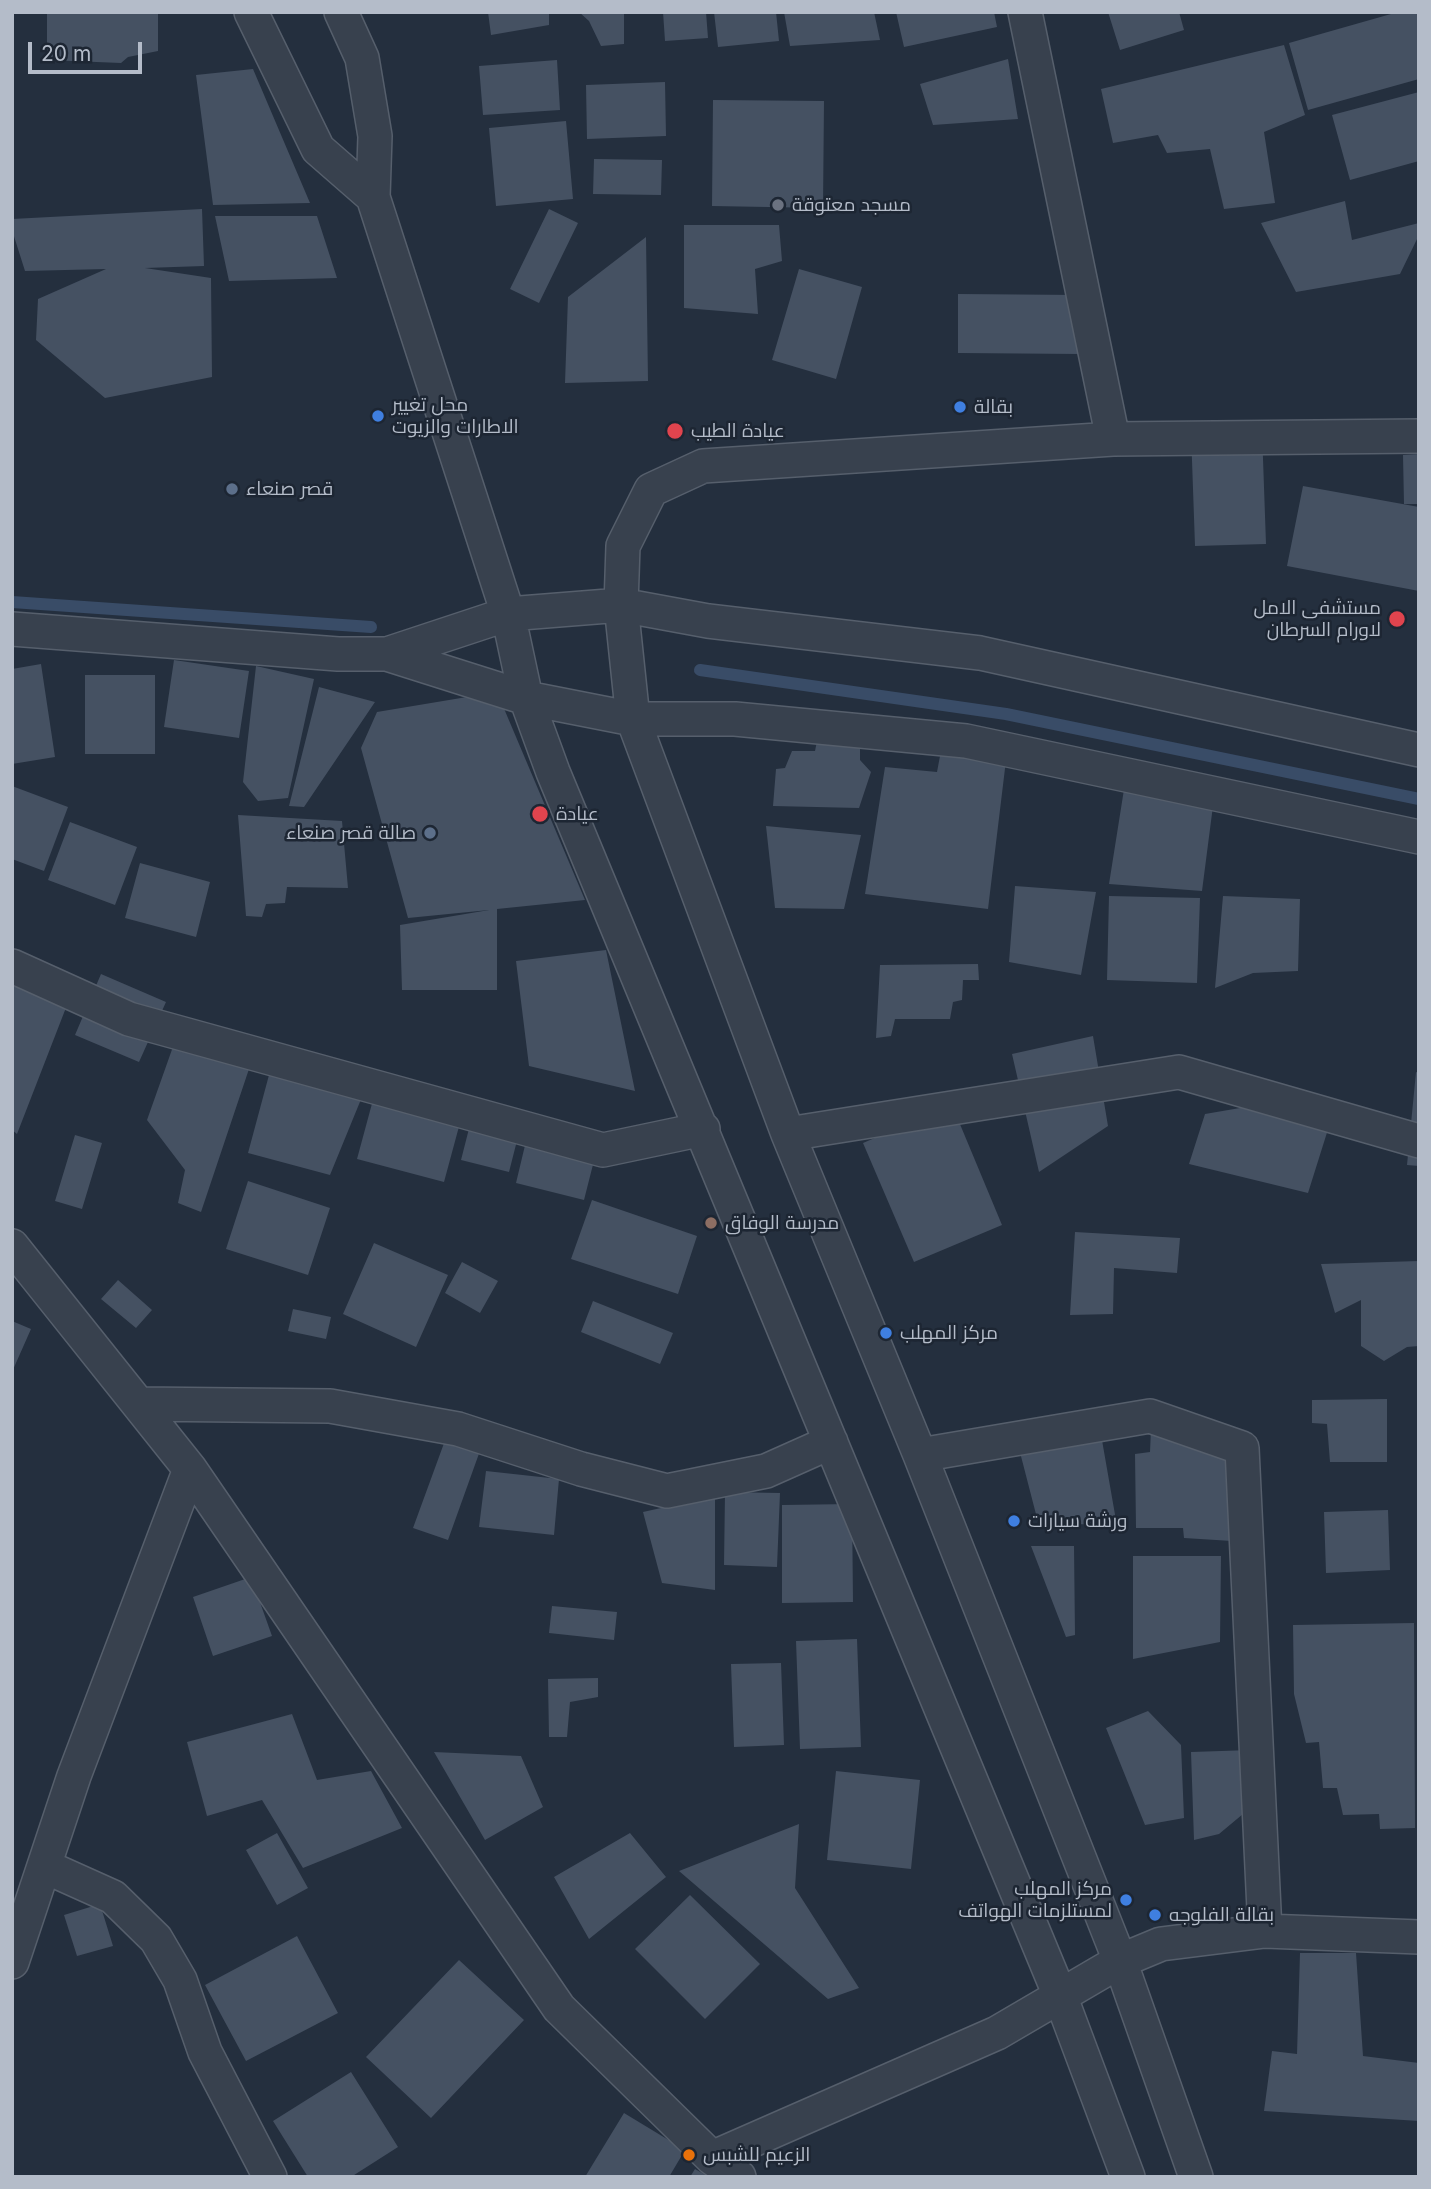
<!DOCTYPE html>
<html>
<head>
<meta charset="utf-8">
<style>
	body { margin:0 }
	#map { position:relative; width:1431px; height:2189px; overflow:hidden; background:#242f3e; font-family:Inter,sans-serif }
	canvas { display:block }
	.frame { position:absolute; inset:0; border:14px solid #b4bcc9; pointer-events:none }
	.scale { position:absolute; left:28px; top:42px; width:114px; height:32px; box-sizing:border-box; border:4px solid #b4bcc9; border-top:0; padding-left:9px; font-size:21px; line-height:24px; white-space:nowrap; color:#b4bcc9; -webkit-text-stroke:5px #1d2633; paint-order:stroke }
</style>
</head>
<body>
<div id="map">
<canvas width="1431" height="2189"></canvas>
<div class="frame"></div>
<div class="scale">20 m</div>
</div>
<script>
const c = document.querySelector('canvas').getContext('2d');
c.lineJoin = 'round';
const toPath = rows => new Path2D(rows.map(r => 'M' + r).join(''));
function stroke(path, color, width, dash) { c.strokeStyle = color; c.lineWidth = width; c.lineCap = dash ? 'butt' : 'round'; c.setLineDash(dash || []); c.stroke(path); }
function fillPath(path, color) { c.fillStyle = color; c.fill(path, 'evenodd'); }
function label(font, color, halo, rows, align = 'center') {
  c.font = font + ' Inter,Cairo,sans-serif'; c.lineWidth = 5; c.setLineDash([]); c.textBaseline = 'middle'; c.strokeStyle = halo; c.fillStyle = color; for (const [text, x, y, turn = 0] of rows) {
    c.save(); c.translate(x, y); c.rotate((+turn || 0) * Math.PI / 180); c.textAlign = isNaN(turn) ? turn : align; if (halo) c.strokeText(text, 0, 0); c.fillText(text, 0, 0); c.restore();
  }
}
stroke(toPath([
	[12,602,371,627],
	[700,670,1006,714,1419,799]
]), '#394c67', 12);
fillPath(toPath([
	[47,12,158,12,158,51,128,57,121,63,47,60],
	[488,12,549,12,549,25,491,35],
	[579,12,624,12,624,44,601,46,589,21],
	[663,12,706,12,708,38,665,41],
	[714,12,776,12,779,41,718,47],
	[784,12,874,12,880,40,790,46],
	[896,12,994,12,997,27,904,47],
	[1108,12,1179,12,1184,30,1120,50],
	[1398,12,1419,12,1419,79,1308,110,1289,43],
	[1284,45,1305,115,1264,132,1275,203,1224,209,1210,149,1167,153,1158,135,1113,143,1101,89],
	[1008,59,1018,119,933,125,920,84],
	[557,60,560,110,483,115,479,66],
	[253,69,310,203,213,205,196,75],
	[665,82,666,136,587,139,586,85],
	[1419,92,1419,161,1350,180,1332,115],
	[713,100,824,101,823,208,712,206],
	[566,121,573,199,496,206,489,128],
	[594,159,662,160,661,195,593,194],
	[1345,201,1352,240,1419,223,1419,235,1400,274,1296,292,1261,223],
	[202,209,204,266,145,268,211,278,212,377,105,398,36,340,38,299,106,269,25,271,12,230,12,219],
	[549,209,578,223,539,303,510,289],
	[215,216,317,216,337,278,229,281],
	[684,225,779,225,782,261,755,269,758,314,684,308],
	[646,237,648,381,565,383,568,297],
	[799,269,862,287,836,379,772,360],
	[958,294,1080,295,1080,354,958,353],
	[1262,430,1266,544,1195,546,1191,432],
	[1419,454,1419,504,1404,504,1403,455],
	[1303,486,1419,507,1419,591,1287,566],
	[174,660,249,671,239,738,164,727],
	[41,664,55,757,12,764,12,669],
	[256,666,314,679,288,798,258,801,243,782],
	[85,675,155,675,155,754,85,754],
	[319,687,375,702,304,807,289,806],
	[497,692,585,900,497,909,497,990,402,990,400,925,489,910,408,918,361,748,377,712],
	[819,731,860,738,860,760,871,772,859,808,773,806,776,769,785,768,792,751,815,751],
	[943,740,1007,752,988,909,865,894,885,767,937,772],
	[1125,783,1214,798,1202,891,1109,884],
	[12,786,68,807,44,871,12,859],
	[238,815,342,821,348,888,287,887,285,903,266,904,262,917,246,916],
	[70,822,137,847,115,905,48,880],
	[766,826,861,835,844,909,775,908],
	[140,863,210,882,196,937,125,918],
	[1015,886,1096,892,1081,975,1009,962],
	[1109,896,1200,898,1197,983,1107,980],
	[1223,896,1300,899,1298,971,1253,973,1215,988],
	[606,950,635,1091,529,1066,516,961],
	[12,957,74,987,17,1134,12,1130],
	[978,964,979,980,963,980,962,1000,953,1002,950,1019,895,1019,891,1036,876,1038,880,965],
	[101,974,166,1002,139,1062,75,1035],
	[1093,1036,1108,1126,1039,1172,1012,1054],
	[175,1041,250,1066,201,1212,178,1203,185,1170,147,1120],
	[1416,1072,1419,1073,1419,1166,1407,1165],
	[269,1075,364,1092,330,1175,248,1153],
	[377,1085,464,1108,444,1182,357,1159],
	[1269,1103,1330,1123,1308,1193,1189,1164,1205,1114],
	[952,1105,1002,1225,914,1262,863,1143],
	[474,1109,522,1121,509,1172,461,1160],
	[532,1116,601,1133,584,1200,516,1183],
	[75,1135,102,1143,82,1209,55,1201],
	[248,1181,330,1208,308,1275,226,1249],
	[592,1200,697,1236,678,1294,571,1259],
	[1075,1232,1180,1238,1177,1273,1114,1268,1113,1314,1070,1315],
	[374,1243,448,1275,416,1347,343,1314],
	[1419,1261,1419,1346,1407,1347,1384,1361,1361,1346,1361,1300,1335,1313,1321,1264],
	[462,1262,498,1281,480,1313,445,1293],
	[118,1280,152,1310,136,1328,101,1299],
	[593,1301,673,1333,660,1364,581,1332],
	[293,1309,331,1317,326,1339,288,1331],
	[12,1321,31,1329,12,1372],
	[1387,1399,1387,1462,1330,1462,1327,1424,1312,1423,1312,1400],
	[1152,1406,1232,1431,1232,1541,1184,1538,1183,1528,1136,1528,1135,1454,1150,1452],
	[1099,1423,1117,1526,1038,1522,1015,1433],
	[447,1435,481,1448,448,1540,413,1528],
	[486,1471,559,1479,554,1535,479,1527],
	[725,1492,780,1493,777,1567,724,1565],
	[715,1496,715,1590,662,1583,643,1512],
	[852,1504,853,1602,782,1603,782,1505],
	[1388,1510,1390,1570,1326,1573,1324,1512],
	[1031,1546,1074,1546,1075,1635,1066,1637],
	[1133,1556,1221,1556,1220,1642,1133,1659],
	[251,1577,272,1636,213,1656,193,1597],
	[552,1606,617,1612,614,1640,549,1633],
	[1414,1623,1415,1828,1380,1829,1379,1814,1343,1815,1337,1788,1323,1788,1319,1742,1306,1743,1294,1694,1293,1625],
	[857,1639,861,1747,800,1749,796,1641],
	[781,1663,784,1745,734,1747,731,1664],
	[598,1678,598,1697,570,1702,567,1737,549,1737,548,1679],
	[1148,1711,1181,1745,1184,1818,1145,1825,1106,1728],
	[292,1714,317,1780,371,1771,402,1828,303,1868,262,1800,207,1816,187,1742],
	[1251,1750,1243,1814,1219,1834,1194,1840,1191,1752],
	[434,1752,521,1756,543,1807,485,1840],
	[836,1771,920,1780,911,1869,827,1860],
	[799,1824,795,1888,859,1988,828,1999,679,1871],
	[277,1833,308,1888,277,1905,246,1850],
	[630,1833,666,1877,589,1939,554,1877],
	[690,1895,760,1964,705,2019,635,1949],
	[100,1904,113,1946,77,1956,64,1915],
	[297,1936,338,2013,246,2061,205,1985],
	[1300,1953,1356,1953,1363,2056,1419,2063,1419,2121,1264,2111,1272,2051,1297,2054],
	[459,1960,524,2020,431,2118,366,2057],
	[351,2072,398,2147,351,2177,308,2177,273,2121],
	[624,2113,685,2150,669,2177,585,2177],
	[695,2169,709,2177,690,2177]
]), '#455162');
const street = toPath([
	[251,12,318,149,373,197],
	[341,12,362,58,375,136,373,197,508,614,526,698,553,772,1061,1998,1128,2177],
	[1025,12,1113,439],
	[12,629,338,654,387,654,526,698,633,719,735,719,966,741,1419,837],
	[387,654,508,614,621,605,708,621,980,653,1419,750],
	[12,966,129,1019,603,1150,703,1129],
	[788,1134,1179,1072,1419,1141],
	[12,1246,190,1469,559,2008,712,2158,739,2177],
	[139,1404,330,1406,458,1429,581,1469,667,1491,766,1471,831,1442],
	[920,1455,1150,1416,1242,1448,1265,1931],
	[44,1866,113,1897,156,1939,180,1980,205,2052,270,2177],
	[12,1962,74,1776,190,1469],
	[712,2158,997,2033,1120,1961,1161,1944,1265,1931,1419,1937],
	[1196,2177,1120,1961,920,1455,788,1134,633,719,621,605,623,546,651,490,703,466,1113,439,1419,436]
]);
stroke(street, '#565f6c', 36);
stroke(street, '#38414e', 33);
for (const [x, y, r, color] of [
	[778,205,7,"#6b7280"],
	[960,407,7,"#3f7fe0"],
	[378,416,7,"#3f7fe0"],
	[675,431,9,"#e0444e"],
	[232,489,7,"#5c6f8a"],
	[1397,619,9,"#e0444e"],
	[540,814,9,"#e0444e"],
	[430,833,7,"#5c6f8a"],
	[711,1223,7,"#8d6e63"],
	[886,1333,7,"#3f7fe0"],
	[1014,1521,7,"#3f7fe0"],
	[1126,1900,7,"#3f7fe0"],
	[1155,1915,7,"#3f7fe0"],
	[689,2155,7,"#e8710a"]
]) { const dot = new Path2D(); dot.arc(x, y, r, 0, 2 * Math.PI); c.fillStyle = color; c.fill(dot); stroke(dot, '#1d2633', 2.5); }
label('19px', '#b4bcc9', '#1d2633', [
	["مسجد معتوقة",792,205],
	["محل تغيير",392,405],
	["الاطارات والزيوت",392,427],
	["بقالة",974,407],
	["عيادة الطيب",691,431],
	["قصر صنعاء",246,489],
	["مستشفى الامل",1381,608,"right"],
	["لاورام السرطان",1381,630,"right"],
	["عيادة",556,814],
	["صالة قصر صنعاء",416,833,"right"],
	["مدرسة الوفاق",725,1223],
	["مركز المهلب",900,1333],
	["ورشة سيارات",1028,1521],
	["مركز المهلب",1112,1889,"right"],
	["لمستلزمات الهواتف",1112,1911,"right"],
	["بقالة الفلوجه",1169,1915],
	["الزعيم للشبس",703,2155]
], 'left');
</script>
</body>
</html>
